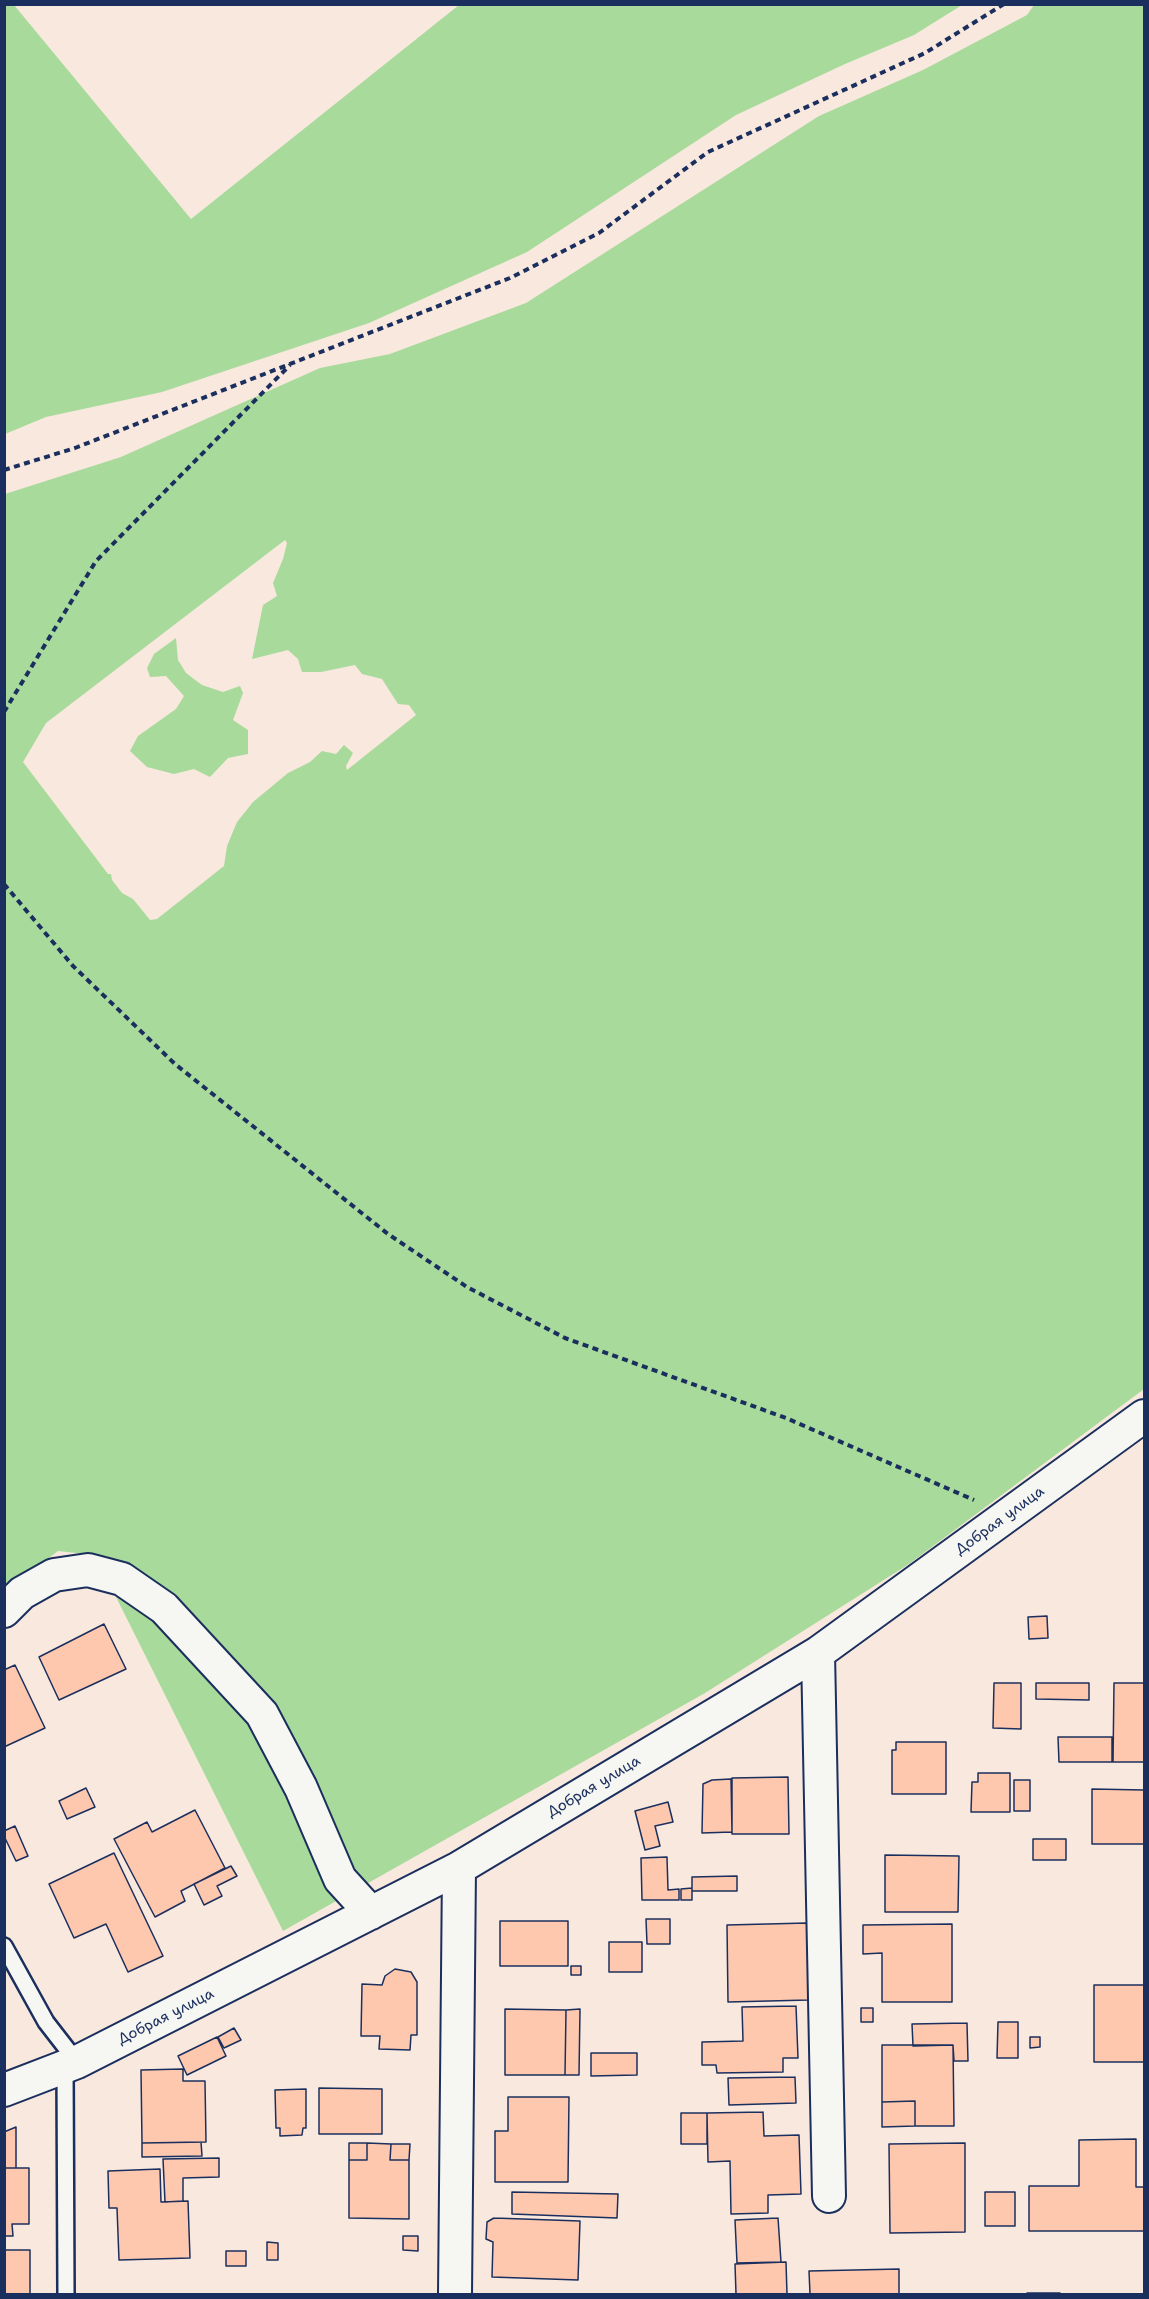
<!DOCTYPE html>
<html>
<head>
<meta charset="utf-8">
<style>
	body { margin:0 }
	#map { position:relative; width:1149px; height:2299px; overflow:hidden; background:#f8e8de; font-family:"Shantell Sans",sans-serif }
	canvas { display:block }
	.frame { position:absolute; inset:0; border:6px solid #1b2f5e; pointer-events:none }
</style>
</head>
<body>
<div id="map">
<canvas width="1149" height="2299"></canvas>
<div class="frame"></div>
</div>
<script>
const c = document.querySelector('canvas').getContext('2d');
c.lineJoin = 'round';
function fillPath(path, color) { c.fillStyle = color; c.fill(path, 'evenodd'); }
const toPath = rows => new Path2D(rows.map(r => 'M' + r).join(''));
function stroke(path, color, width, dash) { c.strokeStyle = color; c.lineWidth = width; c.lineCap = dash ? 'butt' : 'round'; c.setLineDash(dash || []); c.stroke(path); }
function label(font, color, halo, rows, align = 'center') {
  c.font = font + ' "Shantell Sans",sans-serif'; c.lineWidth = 4.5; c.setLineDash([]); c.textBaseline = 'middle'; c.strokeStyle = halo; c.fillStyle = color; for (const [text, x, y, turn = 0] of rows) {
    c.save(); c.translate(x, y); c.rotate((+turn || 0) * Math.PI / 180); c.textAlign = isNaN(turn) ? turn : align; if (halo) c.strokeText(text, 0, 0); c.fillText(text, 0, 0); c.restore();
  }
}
fillPath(toPath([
	[5,4,14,5,191,219,459,5,962,5,914,35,845,64,736,115,527,252,369,323,162,392,46,417,5,434],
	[1034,5,1144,5,1144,1389,909,1564,705,1693,283,1931,95,1555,58,1551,9,1588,5,1594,5,494,121,457,320,368,390,354,526,303,819,116,923,70,1027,15],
	[285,540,287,543,283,559,273,583,277,596,263,605,252,659,288,650,298,659,302,672,321,672,355,665,362,674,382,679,398,704,409,705,416,715,347,770,346,766,353,753,344,745,336,754,322,751,310,762,288,773,253,802,237,822,227,846,224,866,157,919,150,920,133,899,122,893,112,880,111,874,108,874,23,762,46,723],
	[176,638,178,660,186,673,202,685,223,692,240,686,243,693,233,720,248,730,248,754,228,758,210,777,194,769,174,774,147,767,130,751,138,736,176,709,184,696,166,676,150,677,147,668,154,654]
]), '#a8da9b');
const building = toPath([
	[1047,1616,1048,1638,1029,1639,1028,1617,1047,1616],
	[104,1624,126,1669,59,1700,39,1657,104,1624],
	[15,1665,45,1728,4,1747,4,1670,15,1665],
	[994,1683,1021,1683,1021,1729,993,1728,994,1683],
	[1036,1683,1089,1683,1089,1700,1036,1699,1036,1683],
	[1114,1683,1144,1683,1144,1762,1113,1762,1114,1683],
	[1058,1737,1112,1737,1112,1762,1059,1762,1058,1737],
	[896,1742,946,1742,946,1794,892,1794,892,1750,896,1750,896,1742],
	[978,1773,1010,1773,1010,1812,971,1812,972,1782,978,1782,978,1773],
	[788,1777,789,1834,732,1834,732,1778,788,1777],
	[731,1779,732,1832,702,1833,703,1784,712,1780,731,1779],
	[1014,1780,1030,1780,1030,1811,1014,1811,1014,1780],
	[86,1788,95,1807,67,1819,59,1801,86,1788],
	[1092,1789,1144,1790,1144,1844,1092,1844,1092,1789],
	[668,1802,673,1822,655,1826,660,1846,645,1850,635,1811,668,1802],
	[195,1810,225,1868,181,1891,185,1901,155,1917,114,1839,147,1822,152,1832,195,1810],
	[15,1826,28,1856,16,1861,4,1836,4,1831,15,1826],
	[1033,1839,1066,1839,1066,1860,1033,1860,1033,1839],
	[114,1853,163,1956,128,1972,106,1924,74,1938,49,1884,114,1853],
	[885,1855,959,1856,958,1912,885,1912,885,1855],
	[667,1857,668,1890,679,1889,679,1900,642,1900,641,1858,667,1857],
	[231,1866,237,1876,217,1886,222,1896,204,1905,194,1884,231,1866],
	[737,1876,737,1891,692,1891,692,1877,737,1876],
	[692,1888,692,1900,681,1900,681,1889,692,1888],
	[646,1919,670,1919,670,1944,647,1944,646,1919],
	[500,1921,568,1921,568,1966,500,1966,500,1921],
	[807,1923,809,2000,728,2002,727,1925,807,1923],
	[952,1924,952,2002,882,2002,882,1953,863,1954,863,1925,952,1924],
	[609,1942,642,1942,642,1972,609,1972,609,1942],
	[571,1966,581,1966,581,1975,571,1975,571,1966],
	[395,1969,411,1972,417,1982,417,2035,411,2035,410,2050,379,2049,380,2036,361,2036,362,1984,382,1985,385,1976,395,1969],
	[1094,1985,1144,1985,1144,2062,1094,2062,1094,1985],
	[796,2006,798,2058,783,2058,783,2072,717,2073,716,2065,702,2065,702,2042,743,2041,742,2007,796,2006],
	[861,2008,873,2008,873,2022,861,2022,861,2008],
	[505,2009,566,2010,565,2075,505,2075,505,2009],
	[580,2009,579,2075,565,2075,566,2010,580,2009],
	[998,2022,1018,2022,1018,2058,997,2058,998,2022],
	[967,2023,968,2061,954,2061,953,2045,913,2046,912,2024,967,2023],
	[234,2028,241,2040,224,2048,218,2037,234,2028],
	[217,2037,226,2056,187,2075,178,2056,217,2037],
	[1030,2037,1040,2037,1040,2047,1030,2048,1030,2037],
	[882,2045,953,2045,954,2126,915,2126,915,2101,882,2102,882,2045],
	[591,2053,637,2053,637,2075,591,2076,591,2053],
	[183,2069,183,2081,205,2081,206,2142,142,2143,141,2070,183,2069],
	[795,2077,796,2103,729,2105,728,2078,795,2077],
	[319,2088,382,2089,382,2134,319,2134,319,2088],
	[306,2089,306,2128,303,2128,302,2135,280,2136,280,2128,276,2128,275,2090,306,2089],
	[508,2097,569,2097,568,2182,495,2182,495,2131,508,2131,508,2097],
	[915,2101,915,2126,882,2127,882,2102,915,2101],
	[763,2112,764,2136,799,2135,801,2194,768,2195,768,2213,731,2214,730,2161,708,2162,707,2113,763,2112],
	[681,2113,707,2113,707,2144,681,2144,681,2113],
	[16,2127,16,2168,4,2168,4,2132,16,2127],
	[1136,2139,1136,2187,1144,2187,1144,2231,1029,2231,1029,2186,1079,2186,1079,2140,1136,2139],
	[201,2142,202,2156,142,2157,142,2143,201,2142],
	[349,2143,367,2143,367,2160,349,2160,349,2143],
	[367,2143,391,2144,390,2160,409,2160,409,2219,349,2218,349,2160,367,2160,367,2143],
	[965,2143,965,2232,890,2233,889,2144,965,2143],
	[391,2144,410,2144,409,2160,390,2160,391,2144],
	[219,2158,219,2177,183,2178,183,2201,165,2202,163,2159,219,2158],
	[4,2168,29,2168,29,2224,12,2224,13,2236,4,2236,4,2168],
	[160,2169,161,2202,188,2201,190,2258,119,2260,117,2208,109,2208,108,2171,160,2169],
	[512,2192,618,2194,617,2218,512,2214,512,2192],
	[985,2192,1015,2192,1015,2226,985,2226,985,2192],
	[494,2218,580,2221,578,2280,492,2277,493,2242,486,2239,487,2222,494,2218],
	[778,2218,781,2262,737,2263,735,2220,778,2218],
	[403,2236,418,2236,418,2251,403,2250,403,2236],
	[267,2242,278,2243,278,2260,267,2260,267,2242],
	[4,2250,30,2250,30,2294,4,2294,4,2250],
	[226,2251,246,2251,246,2266,226,2266,226,2251],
	[786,2262,787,2294,736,2294,735,2264,786,2262],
	[899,2269,899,2294,810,2294,809,2271,899,2269],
	[1027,2293,1060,2293,1060,2294,1027,2294,1027,2293]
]);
fillPath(building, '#fdc8ae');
stroke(building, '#1b2f5e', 1.5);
const service = toPath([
	[4,1946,46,2022,77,2062],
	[65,2066,66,2294]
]);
const minor = toPath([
	[4,1611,22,1593,54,1575,88,1570,122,1579,164,1608,262,1714,301,1788,340,1879,371,1913],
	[818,1653,829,2196],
	[4,2090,77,2062,459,1868,818,1653,1144,1416],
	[455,2294,459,1868]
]);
stroke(service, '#1b2f5e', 20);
stroke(minor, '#1b2f5e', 36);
stroke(toPath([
	[4,470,75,448,510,278,599,233,708,152,925,53,1004,4],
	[4,712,96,561,290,365],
	[4,884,73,966,175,1064,388,1234,467,1287,565,1338,786,1418,974,1500]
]), '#1b2f5e', 4, [6, 4.5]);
stroke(service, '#f6f6f2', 15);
stroke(minor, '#f6f6f2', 32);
label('15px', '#1b2f5e', '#f6f6f2', [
	["Добрая улица",1000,1521,-36],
	["Добрая улица",594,1787,-31],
	["Добрая улица",166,2017,-27]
]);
</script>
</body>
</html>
